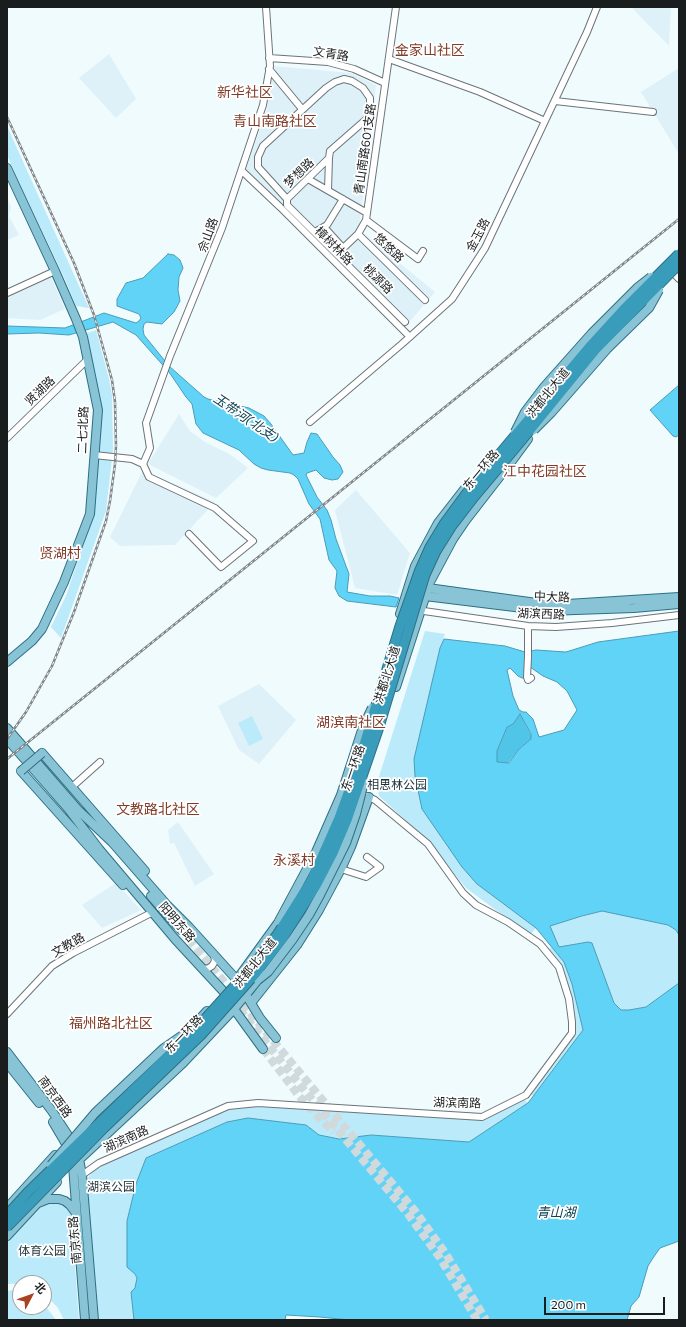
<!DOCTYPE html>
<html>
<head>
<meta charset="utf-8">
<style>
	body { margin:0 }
	#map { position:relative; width:686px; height:1327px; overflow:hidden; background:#f0fbfe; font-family:Commissioner,"Noto Sans SC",sans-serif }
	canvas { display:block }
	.frame { position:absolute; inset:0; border:8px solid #191d1e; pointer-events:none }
	.north { position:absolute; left:12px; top:1275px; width:40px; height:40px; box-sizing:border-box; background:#fff; border:1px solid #a3a5a5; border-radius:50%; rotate:49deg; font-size:11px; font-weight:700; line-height:16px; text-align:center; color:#191d1e }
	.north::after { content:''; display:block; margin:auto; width:14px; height:18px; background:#aa4222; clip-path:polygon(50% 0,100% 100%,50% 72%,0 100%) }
	.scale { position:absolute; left:544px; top:1297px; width:121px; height:18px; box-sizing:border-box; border:2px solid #191d1e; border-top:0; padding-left:5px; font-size:12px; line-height:14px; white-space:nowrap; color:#191d1e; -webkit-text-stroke:3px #fff; paint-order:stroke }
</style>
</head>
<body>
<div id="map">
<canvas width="686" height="1327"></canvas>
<div class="frame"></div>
<div class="north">北</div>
<div class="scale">200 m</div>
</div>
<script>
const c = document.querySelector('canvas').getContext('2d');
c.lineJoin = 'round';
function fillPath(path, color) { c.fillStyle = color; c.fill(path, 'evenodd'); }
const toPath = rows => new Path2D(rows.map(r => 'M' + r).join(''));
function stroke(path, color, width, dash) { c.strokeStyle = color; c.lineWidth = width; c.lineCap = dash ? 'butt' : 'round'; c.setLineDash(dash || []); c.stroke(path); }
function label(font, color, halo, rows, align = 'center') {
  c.font = font + ' Commissioner,"Noto Sans SC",sans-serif'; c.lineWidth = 3.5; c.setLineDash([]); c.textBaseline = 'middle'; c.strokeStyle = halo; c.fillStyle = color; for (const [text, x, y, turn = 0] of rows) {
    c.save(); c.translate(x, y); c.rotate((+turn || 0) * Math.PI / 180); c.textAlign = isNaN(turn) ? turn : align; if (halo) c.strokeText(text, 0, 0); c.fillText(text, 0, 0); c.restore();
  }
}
fillPath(toPath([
	[631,7,671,7,669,46],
	[109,54,136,99,116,118,79,78],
	[274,66,351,73,376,85,359,230,435,292,406,326,245,172,267,109],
	[679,68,679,154,641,92],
	[7,197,11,207,9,216,19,235,7,240],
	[50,275,65,309,40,320,7,318,7,295],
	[179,414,190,431,205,442,231,455,248,468,216,498,148,464],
	[143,470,215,502,175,545,120,546,110,537],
	[356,490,410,553,397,595,355,588,335,510],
	[259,684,296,720,259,764,239,750,218,706],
	[178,822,214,874,195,886,174,843,170,844,168,830],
	[116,883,141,910,102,928,82,905]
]), '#def1f8');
fillPath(toPath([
	[7,126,89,308,76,306,63,275,19,182,7,155],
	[96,330,109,379,112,395,113,450,106,511,61,638,51,627,66,596,94,512,100,403,87,333],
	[425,631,445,634,440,648,477,884,536,928,530,935,466,888,425,838,379,796,377,783],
	[252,716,263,739,249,746,238,723],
	[602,911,668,925,676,930,679,935,679,983,646,1007,629,1010,621,1010,614,1003,592,943,588,942,559,947,550,926],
	[551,947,564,962,572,984,583,1030,534,1095,526,1095,572,1033,572,1022,559,967,547,951],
	[525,1100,528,1103,469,1142,371,1135,339,1139,319,1135,306,1125,248,1118,227,1122,146,1158,136,1184,127,1221,131,1269,137,1278,135,1288,131,1292,134,1320,99,1320,87,1188,88,1178,94,1169,229,1108,272,1106,483,1119],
	[50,1201,58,1202,65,1206,71,1213,79,1320,64,1320,58,1308,44,1293,44,1283,7,1284,7,1241,40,1205],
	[15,1290,20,1292,20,1307,44,1307,44,1304,56,1320,7,1320,7,1291]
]), '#bbeafb');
fillPath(toPath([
	[520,714,531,735,531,739,518,750,508,763,496,762,497,751,507,727,513,724]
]), '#51c5e8');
const water = toPath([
	[168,254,174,255,180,260,183,268,179,277,178,290,180,301,174,312,162,324,147,322,144,324,143,329,144,335,169,366,204,397,208,399,249,408,264,416,271,424,293,455,304,453,307,442,311,433,317,434,333,457,340,465,343,472,338,479,332,480,324,478,316,470,307,473,306,475,317,497,327,510,331,520,336,539,349,574,347,592,370,596,390,596,399,598,396,607,347,601,339,596,335,588,337,571,329,560,320,519,309,504,298,479,294,475,290,473,268,470,261,468,254,464,239,450,203,433,196,424,192,404,186,397,169,372,136,335,113,322,69,335,39,333,7,334,7,326,65,328,104,313,136,323,139,321,141,318,139,314,117,306,117,299,126,283,143,278,168,254],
	[679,385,679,435,676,437,673,436,650,410,679,385],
	[679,631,679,935,676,930,668,925,602,911,582,916,550,926,559,947,588,942,592,943,614,1003,621,1010,629,1010,646,1007,679,983,679,1241,660,1248,653,1258,648,1266,639,1297,631,1306,627,1320,349,1320,320,1317,286,1315,285,1320,134,1320,131,1292,135,1288,137,1278,135,1274,127,1267,127,1221,136,1184,146,1158,227,1122,248,1118,306,1125,319,1135,339,1139,371,1135,469,1142,528,1103,583,1030,572,984,564,962,536,928,477,884,462,867,422,809,415,776,414,759,440,648,444,639,505,646,525,652,536,650,566,652,598,642,679,631],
	[530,667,543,676,557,682,567,691,577,710,564,730,539,737,533,719,526,712,523,712,519,710,513,696,507,670,510,668,518,676,522,678,524,678,530,667],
	[520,714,531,734,531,739,518,750,509,763,497,762,497,751,507,727,513,724,520,714]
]);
fillPath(water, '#61d3f7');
stroke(water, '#4b9cb6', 1);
stroke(toPath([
	[181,930,416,1212,446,1254,486,1320],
	[232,1000,305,1091,408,1214,440,1258,477,1320],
	[263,1049,299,1096,320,1119,334,1132]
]), '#d0dadc', 8, [8, 4]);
const minor = toPath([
	[396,7,366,220,418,259,423,251],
	[269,58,328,62,354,69,385,83],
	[389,59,480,92,545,121],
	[269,69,302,109],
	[344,79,352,81,363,88,370,98,370,116,330,151,329,158,287,199,258,167,258,157,263,146,326,88,335,82,344,79],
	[555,101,653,112],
	[242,171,280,207,410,337],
	[308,179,367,213],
	[328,190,329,158],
	[287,199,287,205,405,322],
	[324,227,343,248],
	[315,232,327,225,343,199],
	[358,234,366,220],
	[337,254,358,234,425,300],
	[674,274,679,279],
	[7,293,55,271],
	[310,422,403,343,452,299,485,248,587,32,597,7],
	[7,438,87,360],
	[94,455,132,459,143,464],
	[189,534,221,567,253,541,215,508,149,477,143,464,150,448,146,423,170,356,222,228,263,105,270,66,266,7],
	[417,610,528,626,556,627,612,623,679,615],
	[528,626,528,657,527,677,528,680,531,678],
	[72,787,100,762],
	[341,869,366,877,380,867,367,857],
	[201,968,207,969,212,966,215,961,214,955],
	[7,1014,52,966,73,953,153,912],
	[82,1175,99,1163,228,1106,258,1103,482,1117,526,1095,572,1033,572,1022,569,999,559,967,540,944,508,922,476,905,463,893,428,844,375,800,366,796]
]);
const major = toPath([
	[7,168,55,271,76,319,83,337,98,410,90,514,64,582,42,629,32,641,7,662],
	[428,588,551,605,679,597],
	[425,596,547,611,634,608,679,604],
	[400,614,415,566,438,523,466,487],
	[396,687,430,582,453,539,466,520,511,462,528,439],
	[7,728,80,812],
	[7,739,73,814],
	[42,753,145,871],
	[21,771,123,885],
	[77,809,112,842,167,905,189,927,237,980,260,1018,276,1038],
	[70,811,99,849,175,939,224,992,234,1009,263,1049],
	[151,896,181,930],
	[238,978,283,916],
	[251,1003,297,945,319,910,341,869,351,847,369,797],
	[184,1036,207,1011],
	[7,1052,52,1111,71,1140,79,1159,82,1175,94,1320],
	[7,1063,39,1103],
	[53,1122,66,1144,73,1166,85,1320],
	[87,1126,137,1080],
	[82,1157,183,1063,234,1009,262,975],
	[38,1203,48,1199,59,1199,65,1201,70,1205,76,1213],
	[7,1208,55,1155],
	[7,1236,57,1182]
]);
stroke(minor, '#6b7478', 8);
stroke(major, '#2e7083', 10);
stroke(minor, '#fff', 6);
stroke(major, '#88c4d6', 8);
const rail = toPath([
	[7,117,74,263,94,315,112,380,115,402,116,446,115,464,110,501,106,521,74,612,52,666,26,712,7,739],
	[7,759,679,219]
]);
stroke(rail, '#7f8688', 2.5);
stroke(rail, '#fff', 1, [3]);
const majorBridge = toPath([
	[534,430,551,413,607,349,649,308,659,290],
	[515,432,525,412,544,387,592,333,637,288,651,277],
	[21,771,42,753],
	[279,921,316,852,341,795,363,727,372,708],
	[258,980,268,972,293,939,309,915,320,895,346,843,356,814,364,782],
	[51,1165,95,1113,164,1048,187,1032]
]);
const highwayBridge = toPath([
	[7,1215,28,1192,195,1030,251,968,277,935,311,881,339,818,356,771,400,626,419,572,430,547,444,524,466,494,591,345,623,310,679,254],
	[7,1227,104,1128,201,1035,256,973,282,939,317,884,333,853,347,820,379,727,425,575,436,551,451,527,474,497,521,441,597,348,679,264]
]);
stroke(majorBridge, '#2e7083', 10, []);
stroke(highwayBridge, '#2e7083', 11, []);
stroke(majorBridge, '#88c4d6', 8);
stroke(highwayBridge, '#399cba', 9);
label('12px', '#191d1e', '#fff', [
	["文青路",331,54,9],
	["青山南路601支路",365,149,-82],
	["梦想路",299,173,-44],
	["佘山路",208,235,-70],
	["金玉路",478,235,-62],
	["樟树林路",334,246,45],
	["悠悠路",389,248,44],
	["桃源路",378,279,45],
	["贤湖路",40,391,-44],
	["洪都北大道",548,393,-51],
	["二七北路",83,430,-88],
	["东一环路",481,470,-50],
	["中大路",552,597,2],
	["湖滨西路",541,614,2],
	["洪都北大道",387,675,-72],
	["东一环路",353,768,-71],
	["阳明东路",177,922,49],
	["文教路",68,945,-30],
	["洪都北大道",255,963,-51],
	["东一环路",184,1034,-46],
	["南京西路",55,1097,54],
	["湖滨南路",457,1103,1],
	["湖滨南路",126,1139,-24],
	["南京东路",75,1240,-95]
]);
label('12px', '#1d3138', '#fff', [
	["相思林公园",397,785],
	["湖滨公园",111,1187],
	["体育公园",42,1251]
]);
label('italic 13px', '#0f4351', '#fff', [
	["玉带河(北支)",246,418,34],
	["青山湖",556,1213]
]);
label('14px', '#803c28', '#fff', [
	["金家山社区",430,50],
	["新华社区",245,92],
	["青山南路社区",275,121],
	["江中花园社区",545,471],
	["贤湖村",60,553],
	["湖滨南社区",351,722],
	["文教路北社区",158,809],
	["永溪村",294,860],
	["福州路北社区",111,1023]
]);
</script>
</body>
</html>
